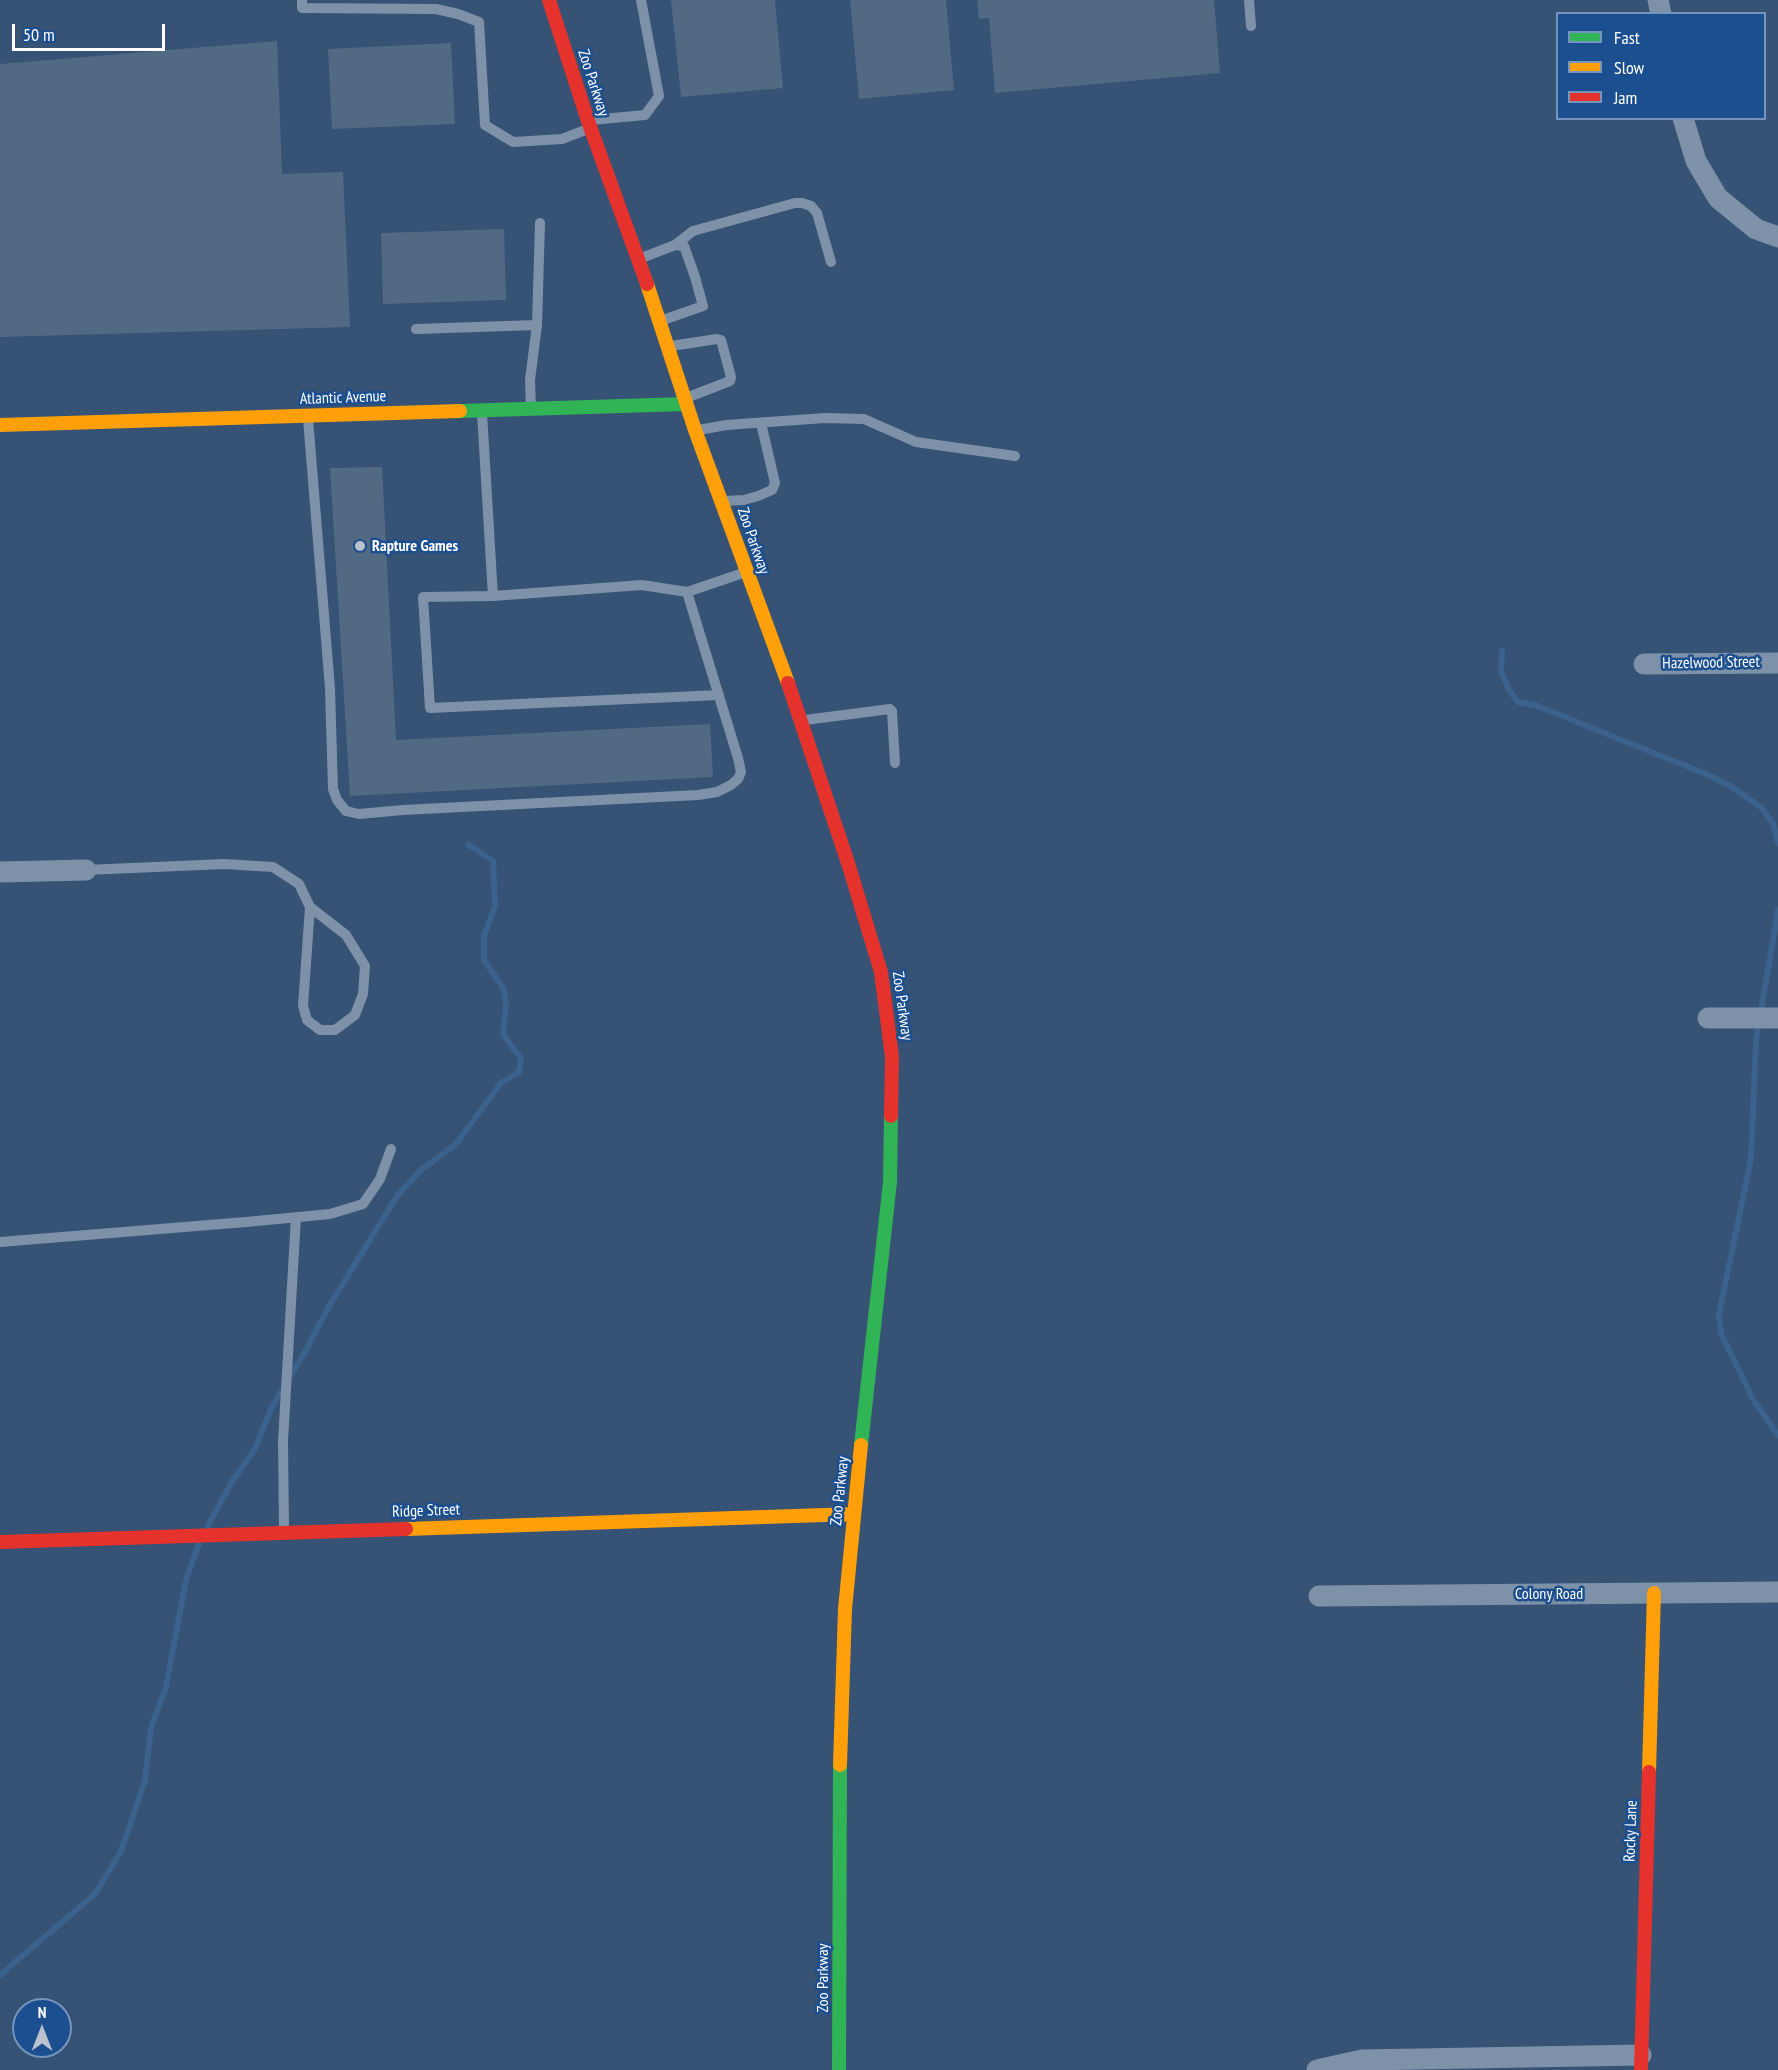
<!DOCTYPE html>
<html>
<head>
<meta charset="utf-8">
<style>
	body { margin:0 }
	#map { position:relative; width:1778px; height:2070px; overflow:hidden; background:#365274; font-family:"PT Sans Narrow",sans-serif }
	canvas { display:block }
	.legend { position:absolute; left:1556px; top:12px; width:210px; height:108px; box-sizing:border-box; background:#1b4f8f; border:2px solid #7695bc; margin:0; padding:8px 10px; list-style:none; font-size:18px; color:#fff }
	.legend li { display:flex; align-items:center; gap:12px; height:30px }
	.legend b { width:30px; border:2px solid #7695bc }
	.north { position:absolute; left:12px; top:1998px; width:60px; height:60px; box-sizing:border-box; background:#1b4f8f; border:2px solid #7695bc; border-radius:50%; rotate:0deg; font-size:16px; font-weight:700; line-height:24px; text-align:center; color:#fff }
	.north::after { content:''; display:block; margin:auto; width:21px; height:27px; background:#b9c2ce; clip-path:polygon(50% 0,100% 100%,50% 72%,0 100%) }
	.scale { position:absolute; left:12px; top:24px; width:153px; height:27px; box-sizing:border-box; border:3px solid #fff; border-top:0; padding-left:8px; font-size:18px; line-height:21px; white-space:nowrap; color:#fff; -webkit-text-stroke:4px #1b4f8f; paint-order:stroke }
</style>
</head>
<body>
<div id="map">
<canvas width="1778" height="2070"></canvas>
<ul class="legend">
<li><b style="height:8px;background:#30b455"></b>Fast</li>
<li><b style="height:8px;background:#ff9f0a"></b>Slow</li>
<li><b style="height:8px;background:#e5322d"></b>Jam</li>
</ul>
<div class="north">N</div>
<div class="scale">50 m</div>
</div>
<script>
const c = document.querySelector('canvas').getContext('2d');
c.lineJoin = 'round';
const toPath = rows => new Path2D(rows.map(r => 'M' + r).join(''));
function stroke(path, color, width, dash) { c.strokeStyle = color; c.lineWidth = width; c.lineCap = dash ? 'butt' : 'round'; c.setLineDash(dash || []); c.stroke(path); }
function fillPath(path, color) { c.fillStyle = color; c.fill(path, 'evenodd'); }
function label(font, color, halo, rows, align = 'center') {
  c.font = font + ' "PT Sans Narrow",sans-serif'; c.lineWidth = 5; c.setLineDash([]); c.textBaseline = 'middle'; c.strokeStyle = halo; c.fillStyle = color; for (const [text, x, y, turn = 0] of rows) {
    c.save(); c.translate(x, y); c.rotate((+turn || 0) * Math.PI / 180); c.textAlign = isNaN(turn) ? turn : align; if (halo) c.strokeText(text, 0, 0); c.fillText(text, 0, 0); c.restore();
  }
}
stroke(toPath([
	[1502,651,1501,672,1509,690,1518,702,1535,705,1706,774,1732,787,1762,808,1773,824,1778,843],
	[1778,910,1756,1040,1751,1159,1719,1314,1721,1334,1754,1401,1778,1435],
	[208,1526,231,1483,255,1449,272,1407,305,1352,328,1308,397,1196,421,1170,456,1144,501,1083,519,1072,521,1059,503,1034,506,1003,503,988,484,960,484,936,495,906,493,861,469,845],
	[0,1975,95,1894,121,1851,145,1780,151,1728,166,1687,186,1580,199,1544]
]), '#3b618d', 6);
fillPath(toPath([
	[671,0,775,0,783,88,681,97],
	[850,0,946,0,954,90,859,99],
	[977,0,1214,0,1220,73,995,93,989,18,979,19],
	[277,41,282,174,343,172,350,327,0,337,0,64],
	[451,43,455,124,332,129,328,49],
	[504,229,506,300,383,304,381,233],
	[382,467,396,740,710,724,713,777,350,796,330,468]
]), '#526984');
stroke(toPath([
	[302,0,302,8,436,9,458,14,479,22,485,125,513,142,562,139,588,129],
	[1249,0,1251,26],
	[591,120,645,115,659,96,641,0],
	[675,245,693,231,795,203,802,203,811,206,817,213,831,262],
	[639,259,675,245,684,246,695,277,703,306,660,321],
	[416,329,537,325],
	[671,346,717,339,721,340,731,377,730,381,686,398],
	[531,408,530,380,537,325,540,223],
	[482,413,493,596,642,585,687,592],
	[308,419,330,688,333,789,337,800,346,811,359,814,403,810,698,795,717,792,731,785,738,779,741,772,738,758,687,592,746,572],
	[699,430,726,425,825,418,864,419,916,442,1015,456],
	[723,501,744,500,758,496,772,490,775,483,761,423],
	[493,596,423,597,430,708,719,695],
	[805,720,890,709,892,711,895,763],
	[86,870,224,864,273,867,299,884,310,907,303,1006,307,1020,320,1030,335,1030,355,1015,363,994,365,966,346,935,310,907],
	[0,1242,246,1222,330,1214,363,1204,380,1179,391,1149],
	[284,1530,283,1441,296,1217]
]), '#7d92a8', 10);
stroke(toPath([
	[1658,0,1661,14],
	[1683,118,1696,161,1718,198,1756,229,1778,237],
	[1644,664,1778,663],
	[0,872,86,870],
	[1708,1018,1778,1018],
	[1319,1596,1778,1592],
	[1317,2070,1362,2060,1641,2055]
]), '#7d92a8', 21);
stroke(toPath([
	[460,411,686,404],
	[861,1445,890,1182,891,1116],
	[839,2070,840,1765]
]), '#30b455', 14);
stroke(toPath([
	[647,284,695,430,788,683],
	[0,425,460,411],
	[406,1529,854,1514],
	[840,1765,845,1609,861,1445],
	[1649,1772,1654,1593]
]), '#ff9f0a', 14);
stroke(toPath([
	[549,0,588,121,647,284],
	[788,683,848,863,881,972,892,1057,891,1116],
	[0,1542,406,1529],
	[1641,2070,1649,1772]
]), '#e5322d', 14);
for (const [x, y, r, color] of [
	[360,546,6,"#b9c2ce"]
]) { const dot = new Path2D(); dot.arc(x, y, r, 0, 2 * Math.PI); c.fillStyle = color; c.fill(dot); stroke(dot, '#1b4f8f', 2); }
label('16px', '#fff', '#1b4f8f', [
	["Zoo Parkway",593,83,72],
	["Atlantic Avenue",343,398,-2],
	["Zoo Parkway",753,541,71],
	["Hazelwood Street",1711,663,-1],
	["Zoo Parkway",902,1006,82],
	["Zoo Parkway",840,1491,-84],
	["Ridge Street",426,1511,-2],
	["Colony Road",1549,1594],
	["Rocky Lane",1631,1831,-88],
	["Zoo Parkway",823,1978,-90]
]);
label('bold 16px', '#fff', '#1b4f8f', [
	["Rapture Games",372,546]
], 'left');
</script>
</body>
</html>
